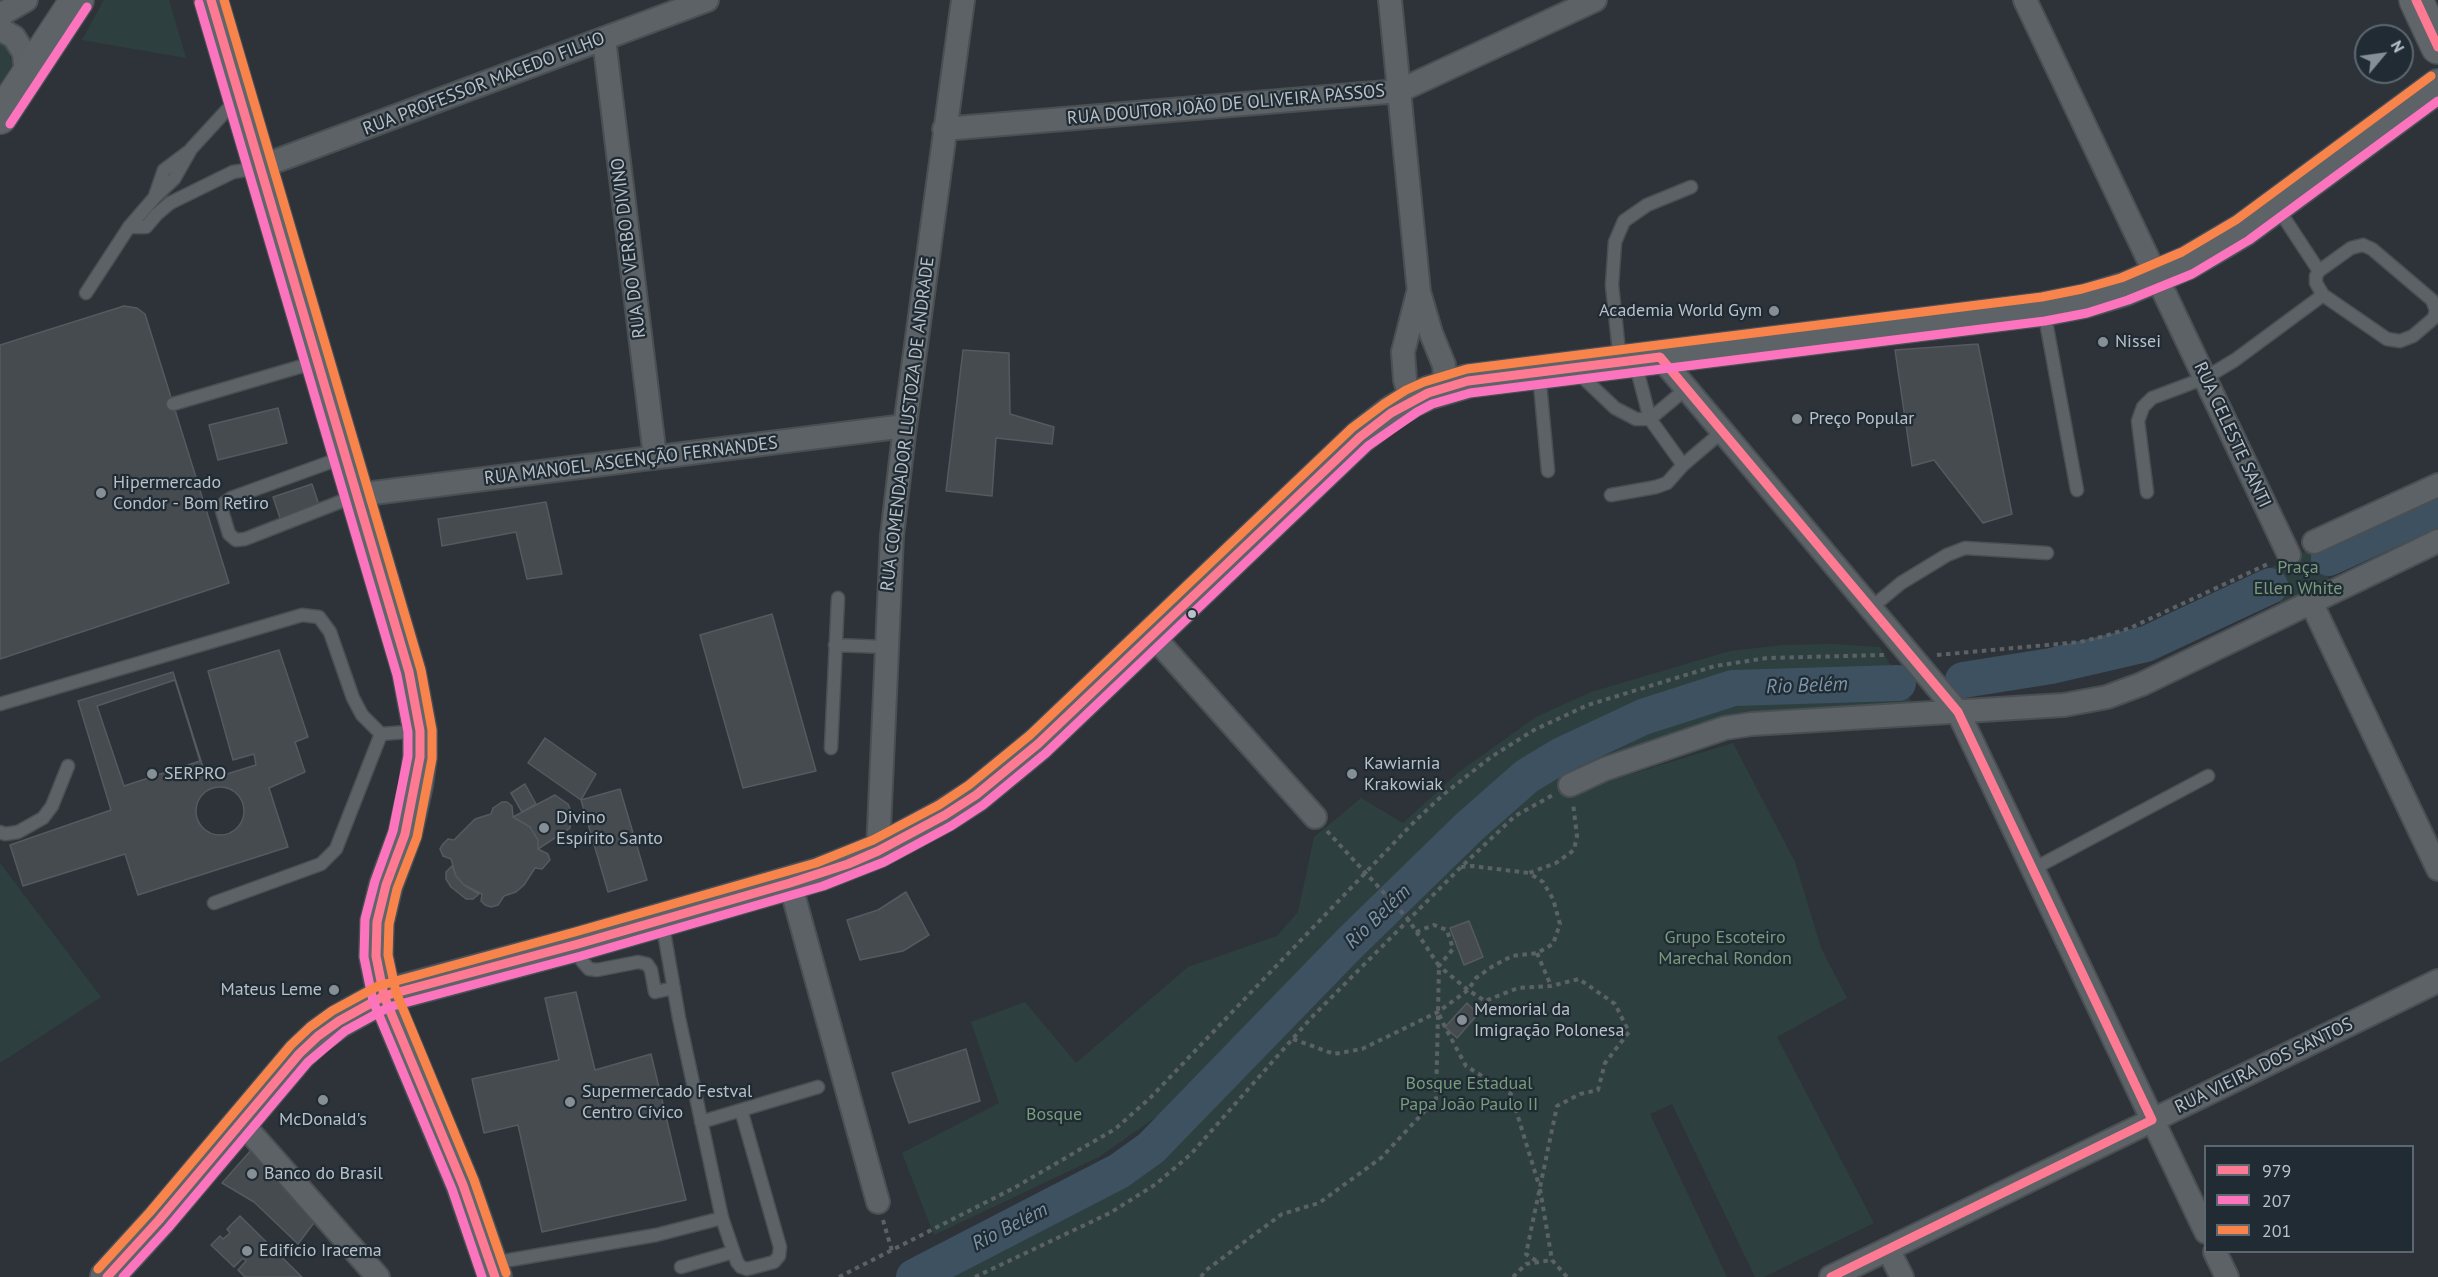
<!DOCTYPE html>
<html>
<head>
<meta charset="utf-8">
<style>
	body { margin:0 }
	#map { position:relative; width:2438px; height:1277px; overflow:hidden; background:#2d3338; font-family:"PT Sans",sans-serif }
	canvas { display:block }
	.legend { position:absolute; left:2204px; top:1145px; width:210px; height:108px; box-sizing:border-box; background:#202b33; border:2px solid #5d676f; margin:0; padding:8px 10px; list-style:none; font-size:18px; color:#b8c0c8 }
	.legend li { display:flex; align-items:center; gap:12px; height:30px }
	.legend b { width:30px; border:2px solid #5d676f }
	.north { position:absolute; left:2354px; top:24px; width:60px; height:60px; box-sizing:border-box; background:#202b33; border:2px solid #5d676f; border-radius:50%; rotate:61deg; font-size:16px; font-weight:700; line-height:24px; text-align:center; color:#b8c0c8 }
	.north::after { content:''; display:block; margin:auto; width:21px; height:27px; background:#878f96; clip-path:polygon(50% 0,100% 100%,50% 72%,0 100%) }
</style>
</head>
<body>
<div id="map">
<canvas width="2438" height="1277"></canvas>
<ul class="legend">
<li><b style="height:8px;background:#fe7a93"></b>979</li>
<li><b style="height:8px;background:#fc73be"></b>207</li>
<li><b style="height:8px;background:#f8844c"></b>201</li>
</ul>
<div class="north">N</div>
</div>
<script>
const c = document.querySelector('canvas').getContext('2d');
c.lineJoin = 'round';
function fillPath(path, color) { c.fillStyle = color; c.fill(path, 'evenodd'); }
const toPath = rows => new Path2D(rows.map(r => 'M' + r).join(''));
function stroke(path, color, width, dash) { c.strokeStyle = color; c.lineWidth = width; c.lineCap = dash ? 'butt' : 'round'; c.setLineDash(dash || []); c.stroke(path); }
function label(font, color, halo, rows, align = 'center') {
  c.font = font + ' "PT Sans",sans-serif'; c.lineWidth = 4.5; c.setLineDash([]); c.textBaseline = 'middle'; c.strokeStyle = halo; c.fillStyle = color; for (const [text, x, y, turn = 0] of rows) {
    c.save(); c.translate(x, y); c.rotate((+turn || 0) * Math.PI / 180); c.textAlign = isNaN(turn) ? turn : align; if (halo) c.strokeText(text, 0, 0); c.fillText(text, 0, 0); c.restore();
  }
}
fillPath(toPath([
	[104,0,169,0,186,58,82,40],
	[0,41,8,48,12,65,0,84],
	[2315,547,2332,585,2282,608,2265,570],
	[1832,644,1880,647,1913,704,1836,714,1595,765,1574,739,1528,767,1448,833,1326,950,1179,1101,1099,1157,934,1235,902,1153,999,1103,971,1022,1025,1002,1076,1063,1188,967,1277,936,1298,912,1314,837,1361,798,1403,823,1459,772,1536,717,1591,692,1730,651,1783,645],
	[1733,743,1795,862,1821,948,1847,998,1777,1037,1874,1223,1764,1277,1755,1277,1672,1104,1650,1114,1727,1277,930,1277,1115,1186,1157,1153,1301,1005,1484,826,1539,782,1576,762,1585,792,1615,779],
	[0,863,101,997,0,1063]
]), '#2d403f');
stroke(toPath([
	[2329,558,2438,508],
	[1963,680,2051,666,2146,644,2270,586],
	[914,1277,1119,1171,1151,1148,1349,944,1469,827,1527,776,1562,755,1643,717,1733,688,1898,683]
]), '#3e5160', 36);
const building = toPath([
	[124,306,137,308,145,314,229,583,0,659,0,345,124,306],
	[1978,344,2012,514,1983,523,1934,460,1912,466,1895,350,1978,344],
	[963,350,1009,353,1010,414,1054,427,1052,444,996,438,992,496,946,491,963,350],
	[278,408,287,443,218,460,209,425,278,408],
	[312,484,320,508,281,521,273,497,312,484],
	[546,502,562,574,527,579,516,532,442,546,438,519,546,502],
	[772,614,816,771,743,788,700,635,772,614],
	[279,650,308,737,295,742,305,772,269,788,288,847,138,895,125,854,23,886,10,845,111,810,78,701,173,672,207,780,256,765,254,754,233,760,208,671,279,650],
	[175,680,200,761,124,786,97,706,175,680],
	[545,738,596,774,581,800,528,763,545,738],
	[525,784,536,804,522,812,511,793,525,784],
	'196 811a24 24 0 1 1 48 0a24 24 0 1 1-48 0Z',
	[620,789,647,880,608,892,581,800,620,789],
	[555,795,568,804,572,813,570,828,538,849,538,840,530,827,513,817,555,795],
	[502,802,507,802,512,806,513,817,530,827,538,840,538,849,548,854,550,860,542,869,535,868,524,885,516,892,504,896,498,905,491,907,485,905,481,901,482,894,464,885,456,876,451,859,443,856,440,849,443,844,448,839,454,840,475,819,491,814,493,808,502,802],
	[452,866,456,876,464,885,479,894,473,899,466,899,451,887,446,879,446,872,452,866],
	[906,892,929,935,903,951,860,960,847,920,878,910,906,892],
	[1469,921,1483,957,1464,965,1450,928,1469,921],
	[576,992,595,1070,651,1054,686,1200,542,1232,518,1125,484,1133,472,1079,559,1060,545,998,576,992],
	[1467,1003,1478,1014,1457,1038,1445,1027,1467,1003],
	[966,1049,980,1101,909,1123,892,1073,966,1049],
	[253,1148,316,1220,298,1244,254,1202,222,1183,253,1148],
	[240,1216,302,1277,245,1277,238,1270,246,1261,243,1258,234,1267,211,1245,220,1236,223,1239,230,1233,227,1229,240,1216]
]);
fillPath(building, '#464b50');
stroke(building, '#555a60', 1.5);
const lane = toPath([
	[155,196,164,170,188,152],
	[2277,207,2319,271],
	[129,227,146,227,157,214,170,203,233,172,259,168],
	[2363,245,2372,249,2432,300,2436,310,2434,318,2413,336,2400,341,2387,339,2323,295,2316,283,2316,276,2319,271,2351,248,2363,245],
	[86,293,129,227,155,197,174,179,191,149,236,100],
	[2044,311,2077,490],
	[1620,361,1612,285,1615,242,1624,221,1647,205,1691,187],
	[1635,362,1650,419,1683,465],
	[1576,371,1615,408,1636,419,1650,419,1687,388],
	[1539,373,1548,471],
	[173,404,316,362],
	[344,457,231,498,224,503,222,511,229,534,236,540,245,539,355,496],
	[2147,492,2138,421,2143,407,2152,398,2205,378,2235,360,2323,295],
	[1611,495,1656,487,1667,483,1683,465,1723,431],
	[1871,608,1901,583,1947,555,1965,548,2047,553],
	[835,645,886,647],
	[0,704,302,615,319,617,330,632,353,698,362,715,381,734],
	[381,734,419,731],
	[831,748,838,598],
	[0,832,5,834,18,832,43,818,52,806,68,766],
	[2033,869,2208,776],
	[214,903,321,864,336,849,381,734],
	[662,921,679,1018,722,1218,737,1262,741,1267,747,1269,774,1262,779,1256,780,1247,741,1110],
	[578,945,582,961,589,969,597,970,638,962,647,964,651,970,655,992,674,988],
	[701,1122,818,1087],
	[492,1263,656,1235,722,1218],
	[681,1267,733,1252]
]);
const street = toPath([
	[1390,0,1419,292,1431,333,1444,365,1446,386],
	[2025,0,2289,555],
	[0,15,26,0],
	[0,29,14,37,24,53,26,76],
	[604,39,655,457],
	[944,129,1399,91,1595,0],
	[260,167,707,0],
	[1660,357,1958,712,2206,1232],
	[1411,401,1405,380,1403,352,1418,293],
	[357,495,905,426],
	[2314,542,2438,485],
	[2311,602,2438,869],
	[1153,636,1315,817],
	[1570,785,1605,769,1725,728,1752,724,2064,705,2107,697,2142,684,2438,541],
	[878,851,892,536,905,426,963,0],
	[790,883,878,1202],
	[241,1122,378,1277],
	[1888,1249,1902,1277],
	[2215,1252,2227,1277],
	[1831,1277,2438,981]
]);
const secondary = toPath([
	[211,0,409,672,420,731,420,757,416,785,405,834,386,885,377,922,376,956,384,996,463,1185,495,1277],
	[2416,0,2438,47]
]);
const primary = toPath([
	[0,117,77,0],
	[107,1277,159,1220,299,1054,318,1036,339,1021,384,996,578,944,820,874,878,851,945,815,976,795,1038,744,1360,437,1391,413,1411,401,1428,393,1468,381,2044,309,2085,301,2125,289,2187,263,2243,230,2438,86]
]);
stroke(lane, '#4a4f53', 15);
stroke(street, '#4a4f53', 26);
stroke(secondary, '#4a4f53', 36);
stroke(primary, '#4a5055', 36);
stroke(toPath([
	[1937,655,2080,642,2105,636,2130,628,2270,563],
	[1327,831,1408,919,1439,966,1438,1012,1445,1027,1466,1066,1511,1094,1538,1182],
	[1461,867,1472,866,1529,873],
	[1416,932,1434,925,1447,930,1453,949,1439,966,1468,990,1476,978,1493,966,1512,956,1537,953,1553,944,1560,924,1553,899,1543,882,1529,873,1556,863,1574,850,1577,836,1573,803],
	[1537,953,1551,986],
	[1293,1039,1334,1054,1362,1049,1438,1012,1468,990,1485,1001,1518,988,1551,986,1579,979,1615,1004,1629,1032,1605,1063,1598,1090,1580,1094,1557,1106,1526,1254,1538,1262],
	[1540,1189,1552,1260,1567,1277],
	[883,1220,892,1251],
	[839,1277,1014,1188,1115,1129,1149,1099,1416,820,1444,794,1491,757,1534,730,1588,705,1715,666,1767,658,1884,655],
	[975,1277,1110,1213,1156,1184,1191,1154,1311,1018,1460,868,1515,816,1553,795],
	[1201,1277,1205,1271,1282,1214,1319,1203,1381,1158,1436,1099,1438,1015],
	[1513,1277,1526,1264,1552,1260]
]), '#5b6164', 4, [4.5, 4.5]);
stroke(lane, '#5c6266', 12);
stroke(street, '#5c6266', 22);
stroke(secondary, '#60656a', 33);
stroke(primary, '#5e6368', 33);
stroke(toPath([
	[211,0,409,672,420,731,420,757,405,834,386,885,377,922,376,956,384,996,463,1185,495,1277],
	[2416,0,2438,47],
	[107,1277,159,1220,299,1054,318,1036,339,1021,384,996,578,944,790,883,848,864,878,851,945,815,976,795,1038,744,1360,437,1391,413,1428,393,1468,381,1660,357,1958,712,2152,1120,1831,1277]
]), '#fe7a93', 9);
stroke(toPath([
	[199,3,397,675,408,732,408,756,393,831,375,881,365,919,364,957,373,1001,452,1189,482,1277],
	[10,124,87,7],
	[123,1277,168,1228,308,1062,345,1031,389,1007,581,956,823,886,884,862,951,826,983,805,1046,753,1368,446,1417,412,1432,404,1470,393,2045,321,2087,313,2128,300,2192,274,2249,240,2438,101]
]), '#fc73be', 9);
stroke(toPath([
	[224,0,421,670,432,730,432,759,417,837,397,889,389,924,388,955,396,992,474,1180,506,1273],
	[98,1269,150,1212,291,1045,310,1027,332,1011,378,986,575,932,816,863,873,840,939,805,969,785,1030,735,1352,428,1384,404,1406,390,1424,382,1467,369,2042,297,2082,289,2121,278,2182,252,2236,220,2431,76]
]), '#f8844c', 9);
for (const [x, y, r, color] of [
	[1774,311,6,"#878f96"],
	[2103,342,6,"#878f96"],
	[1797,419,6,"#878f96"],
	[101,493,6,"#878f96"],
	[1192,614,5,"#b8c0c8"],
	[152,774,6,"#878f96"],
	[1352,774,6,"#878f96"],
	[544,828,6,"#878f96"],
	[334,990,6,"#878f96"],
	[1462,1020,6,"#878f96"],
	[323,1100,6,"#878f96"],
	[570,1102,6,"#878f96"],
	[252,1174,6,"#878f96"],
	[247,1251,6,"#878f96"]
]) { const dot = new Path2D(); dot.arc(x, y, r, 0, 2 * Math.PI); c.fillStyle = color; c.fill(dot); stroke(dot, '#202b33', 2); }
label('18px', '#b8c0c8', '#202b33', [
	["RUA PROFESSOR MACEDO FILHO",484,84,-21],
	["RUA DOUTOR JOÃO DE OLIVEIRA PASSOS",1226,105,-5],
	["RUA DO VERBO DIVINO",629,248,-97],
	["RUA COMENDADOR LUSTOZA DE ANDRADE",908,424,-83],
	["RUA CELESTE SANTI",2232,435,65],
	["RUA MANOEL ASCENÇÃO FERNANDES",631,461,-7],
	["RUA VIEIRA DOS SANTOS",2264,1066,-26]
]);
label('18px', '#b8c0c8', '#202b33', [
	["Academia World Gym",1762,311,"right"],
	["Nissei",2115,342],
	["Preço Popular",1809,419],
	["Hipermercado",113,483],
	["Condor - Bom Retiro",113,504],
	["Kawiarnia",1364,764],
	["Krakowiak",1364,785],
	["SERPRO",164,774],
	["Divino",556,818],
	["Espírito Santo",556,839],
	["Mateus Leme",322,990,"right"],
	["Memorial da",1474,1010],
	["Imigração Polonesa",1474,1031],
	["Supermercado Festval",582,1092],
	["Centro Cívico",582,1113],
	["McDonald's",323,1120,"center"],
	["Banco do Brasil",264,1174],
	["Edifício Iracema",259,1251]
], 'left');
label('18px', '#789c7c', '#202b33', [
	["Praça",2298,568],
	["Ellen White",2298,589],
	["Grupo Escoteiro",1725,938],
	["Marechal Rondon",1725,959],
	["Bosque Estadual",1469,1084],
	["Papa João Paulo II",1469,1105],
	["Bosque",1054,1115]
]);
label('italic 20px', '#7c95a8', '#202b33', [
	["Rio Belém",1807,686,-2],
	["Rio Belém",1378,917,-44],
	["Rio Belém",1010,1227,-27]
]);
</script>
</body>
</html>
